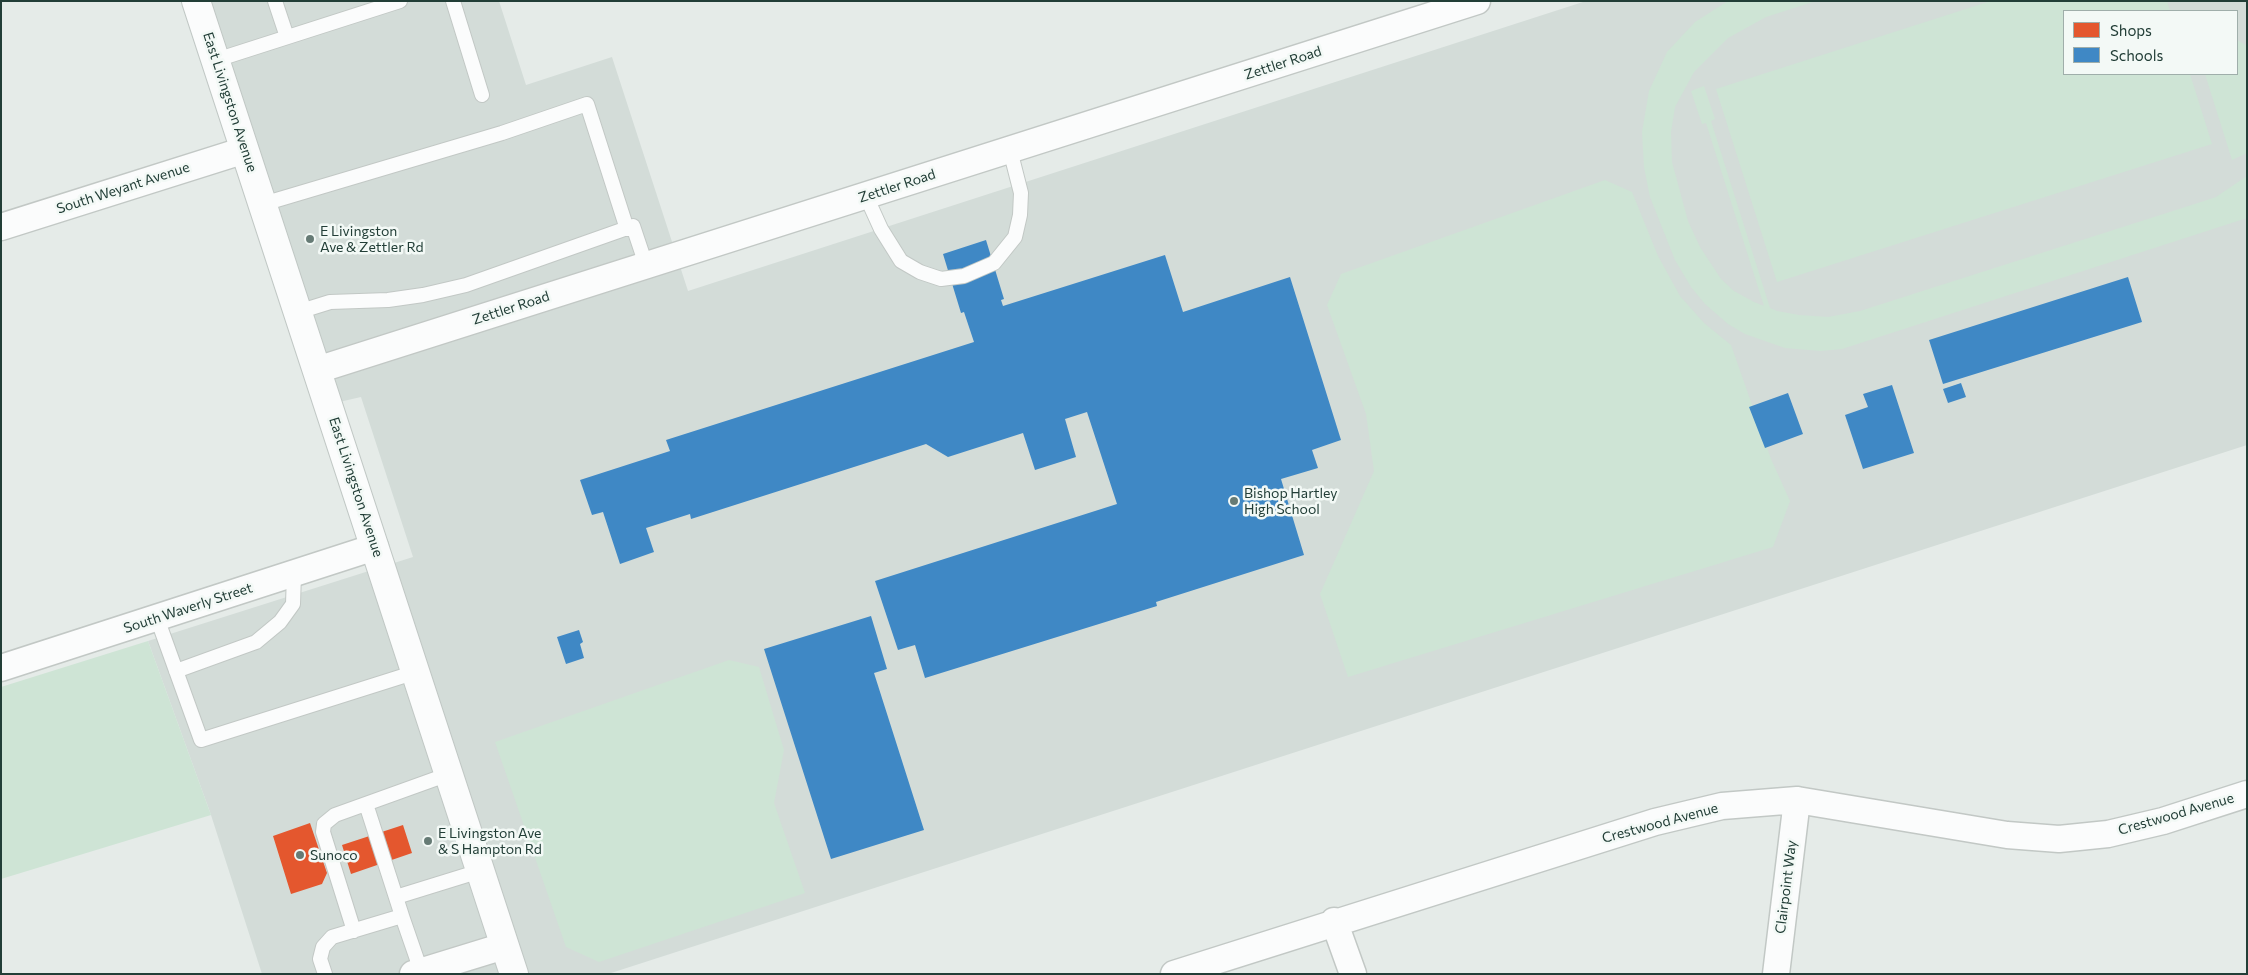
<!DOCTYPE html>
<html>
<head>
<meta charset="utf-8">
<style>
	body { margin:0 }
	#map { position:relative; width:2248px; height:975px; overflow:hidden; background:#e5ebe8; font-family:Commissioner,sans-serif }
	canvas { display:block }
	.frame { position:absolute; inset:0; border:2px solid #223e37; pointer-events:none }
	.legend { position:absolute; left:2063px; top:10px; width:175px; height:65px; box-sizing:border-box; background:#f3f9f6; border:1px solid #9faeaa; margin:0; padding:6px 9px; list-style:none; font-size:15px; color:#223e37 }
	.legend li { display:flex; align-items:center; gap:10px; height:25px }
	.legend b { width:25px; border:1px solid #9faeaa }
</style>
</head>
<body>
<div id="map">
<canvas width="2248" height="975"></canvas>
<div class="frame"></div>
<ul class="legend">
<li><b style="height:14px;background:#e4572e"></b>Shops</li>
<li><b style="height:14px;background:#3f88c5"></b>Schools</li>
</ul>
</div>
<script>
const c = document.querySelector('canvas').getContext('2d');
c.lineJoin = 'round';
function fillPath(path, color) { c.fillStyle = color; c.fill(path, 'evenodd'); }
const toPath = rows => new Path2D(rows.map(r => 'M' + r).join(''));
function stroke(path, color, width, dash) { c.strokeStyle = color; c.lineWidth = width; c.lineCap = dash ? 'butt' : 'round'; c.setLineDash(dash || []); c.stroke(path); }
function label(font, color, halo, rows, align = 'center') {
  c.font = font + ' Commissioner,sans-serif'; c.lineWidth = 5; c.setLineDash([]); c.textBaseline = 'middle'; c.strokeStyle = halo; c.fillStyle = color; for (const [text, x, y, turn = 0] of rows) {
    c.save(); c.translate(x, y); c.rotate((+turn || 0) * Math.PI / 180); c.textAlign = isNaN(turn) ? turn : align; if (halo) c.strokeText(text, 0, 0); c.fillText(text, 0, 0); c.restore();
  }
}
fillPath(toPath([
	[194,1,499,1,526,85,612,57,688,291,1586,1,2247,1,2247,445,608,974,262,974,211,815,148,641,413,557,361,397,326,405],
	[2064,11,2237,11,2237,74,2064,74]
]), '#d3dcd8');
fillPath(toPath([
	[1728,1,1816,1,1766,17,1728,38,1694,72,1675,107,1671,132,1672,162,1688,221,1700,247,1721,279,1734,291,1754,302,1764,306,1706,123,1702,124,1691,91,1704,86,1715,119,1711,121,1770,308,1777,311,1799,315,1828,317,1860,311,2201,202,2216,197,2247,176,2247,218,1842,349,1821,351,1785,348,1745,334,1728,324,1705,304,1691,287,1675,260,1650,197,1644,167,1642,132,1649,91,1667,52,1695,22],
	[1991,1,2167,1,2170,11,2064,11,2064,74,2190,74,2212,144,1777,282,1716,89],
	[2237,40,2247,46,2247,153,2232,160,2205,74,2237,74],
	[1605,180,1632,192,1658,256,1680,296,1704,323,1731,345,1771,459,1790,501,1773,547,1348,677,1320,594,1374,471,1366,414,1327,305,1341,274],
	[148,641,211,815,1,879,1,687],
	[729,660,759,667,784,750,774,803,805,893,599,962,566,947,495,742]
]), '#cee4d5');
fillPath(toPath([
	[310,823,327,873,322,884,291,894,273,836],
	[403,825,412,853,351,874,342,845]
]), '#e4572e');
fillPath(toPath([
	[986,240,1004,299,1001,300,1003,306,1165,255,1183,312,1290,277,1341,440,1312,450,1318,468,1281,479,1304,555,1156,602,1157,606,925,678,915,645,898,650,875,581,1117,504,1087,412,1065,419,1076,457,1035,470,1023,433,948,457,926,444,691,519,690,514,646,528,654,552,620,564,603,512,592,515,580,480,670,451,666,440,974,342,964,312,961,313,943,254],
	[2128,277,2142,322,1943,384,1929,340],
	[1961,383,1966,397,1948,403,1943,389],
	[1892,385,1914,453,1863,469,1845,415,1868,407,1863,394],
	[1788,393,1803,434,1765,448,1749,407],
	[871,616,887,669,874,673,924,830,831,859,764,649],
	[579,630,583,642,580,644,584,658,566,664,557,637]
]), '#3f88c5');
const lane = toPath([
	[275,1,287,37],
	[453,1,482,95],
	[216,60,400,1],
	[866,196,881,229,901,261,920,272,941,279,964,276,994,263,1015,237,1020,215,1021,193,1010,150],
	[263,204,502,133,587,104,627,229],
	[298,312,330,302,388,300,423,295,466,285,633,226,646,265],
	[157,618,201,740,416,672],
	[176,671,256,642,280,622,293,604,294,574],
	[366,804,402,916],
	[396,897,480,871],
	[354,931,323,832,324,824,335,815,449,774],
	[325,974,320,959,323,947,332,937,402,916,421,971]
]);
const street = toPath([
	[1,227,245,150],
	[317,370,1477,1],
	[1,668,375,547],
	[1334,921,1353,974],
	[413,974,504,946],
	[1174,974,1655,822,1722,806,1797,800,2007,835,2059,839,2108,834,2163,821,2247,794],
	[1776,974,1797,800]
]);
const secondary = toPath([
	[196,1,514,974]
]);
stroke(lane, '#c2c8c5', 16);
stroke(street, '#c2c8c5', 29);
stroke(secondary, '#c1c8c5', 30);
stroke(lane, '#fbfcfc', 14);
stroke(street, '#fbfcfc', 26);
stroke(secondary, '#fbfcfc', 28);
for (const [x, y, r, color] of [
	[310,239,5,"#667b75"],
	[1234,501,5,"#667b75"],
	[428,841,5,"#667b75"],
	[300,855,5,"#667b75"]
]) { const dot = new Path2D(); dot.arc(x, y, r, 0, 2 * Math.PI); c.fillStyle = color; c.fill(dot); stroke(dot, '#f3f9f6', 2); }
label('14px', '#223e37', '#f3f9f6', [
	["Zettler Road",1283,63,-18],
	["East Livingston Avenue",230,102,72],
	["Zettler Road",897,186,-18],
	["South Weyant Avenue",123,188,-18],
	["Zettler Road",511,308,-18],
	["East Livingston Avenue",356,487,72],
	["South Waverly Street",188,608,-18],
	["Crestwood Avenue",2176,814,-16],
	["Crestwood Avenue",1660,823,-15],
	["Clairpoint Way",1786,887,-83]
]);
label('14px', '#223e37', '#f3f9f6', [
	["E Livingston",320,231],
	["Ave & Zettler Rd",320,247],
	["Bishop Hartley",1244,493],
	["High School",1244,509],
	["E Livingston Ave",438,833],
	["& S Hampton Rd",438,849],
	["Sunoco",310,855]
], 'left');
</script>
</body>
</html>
